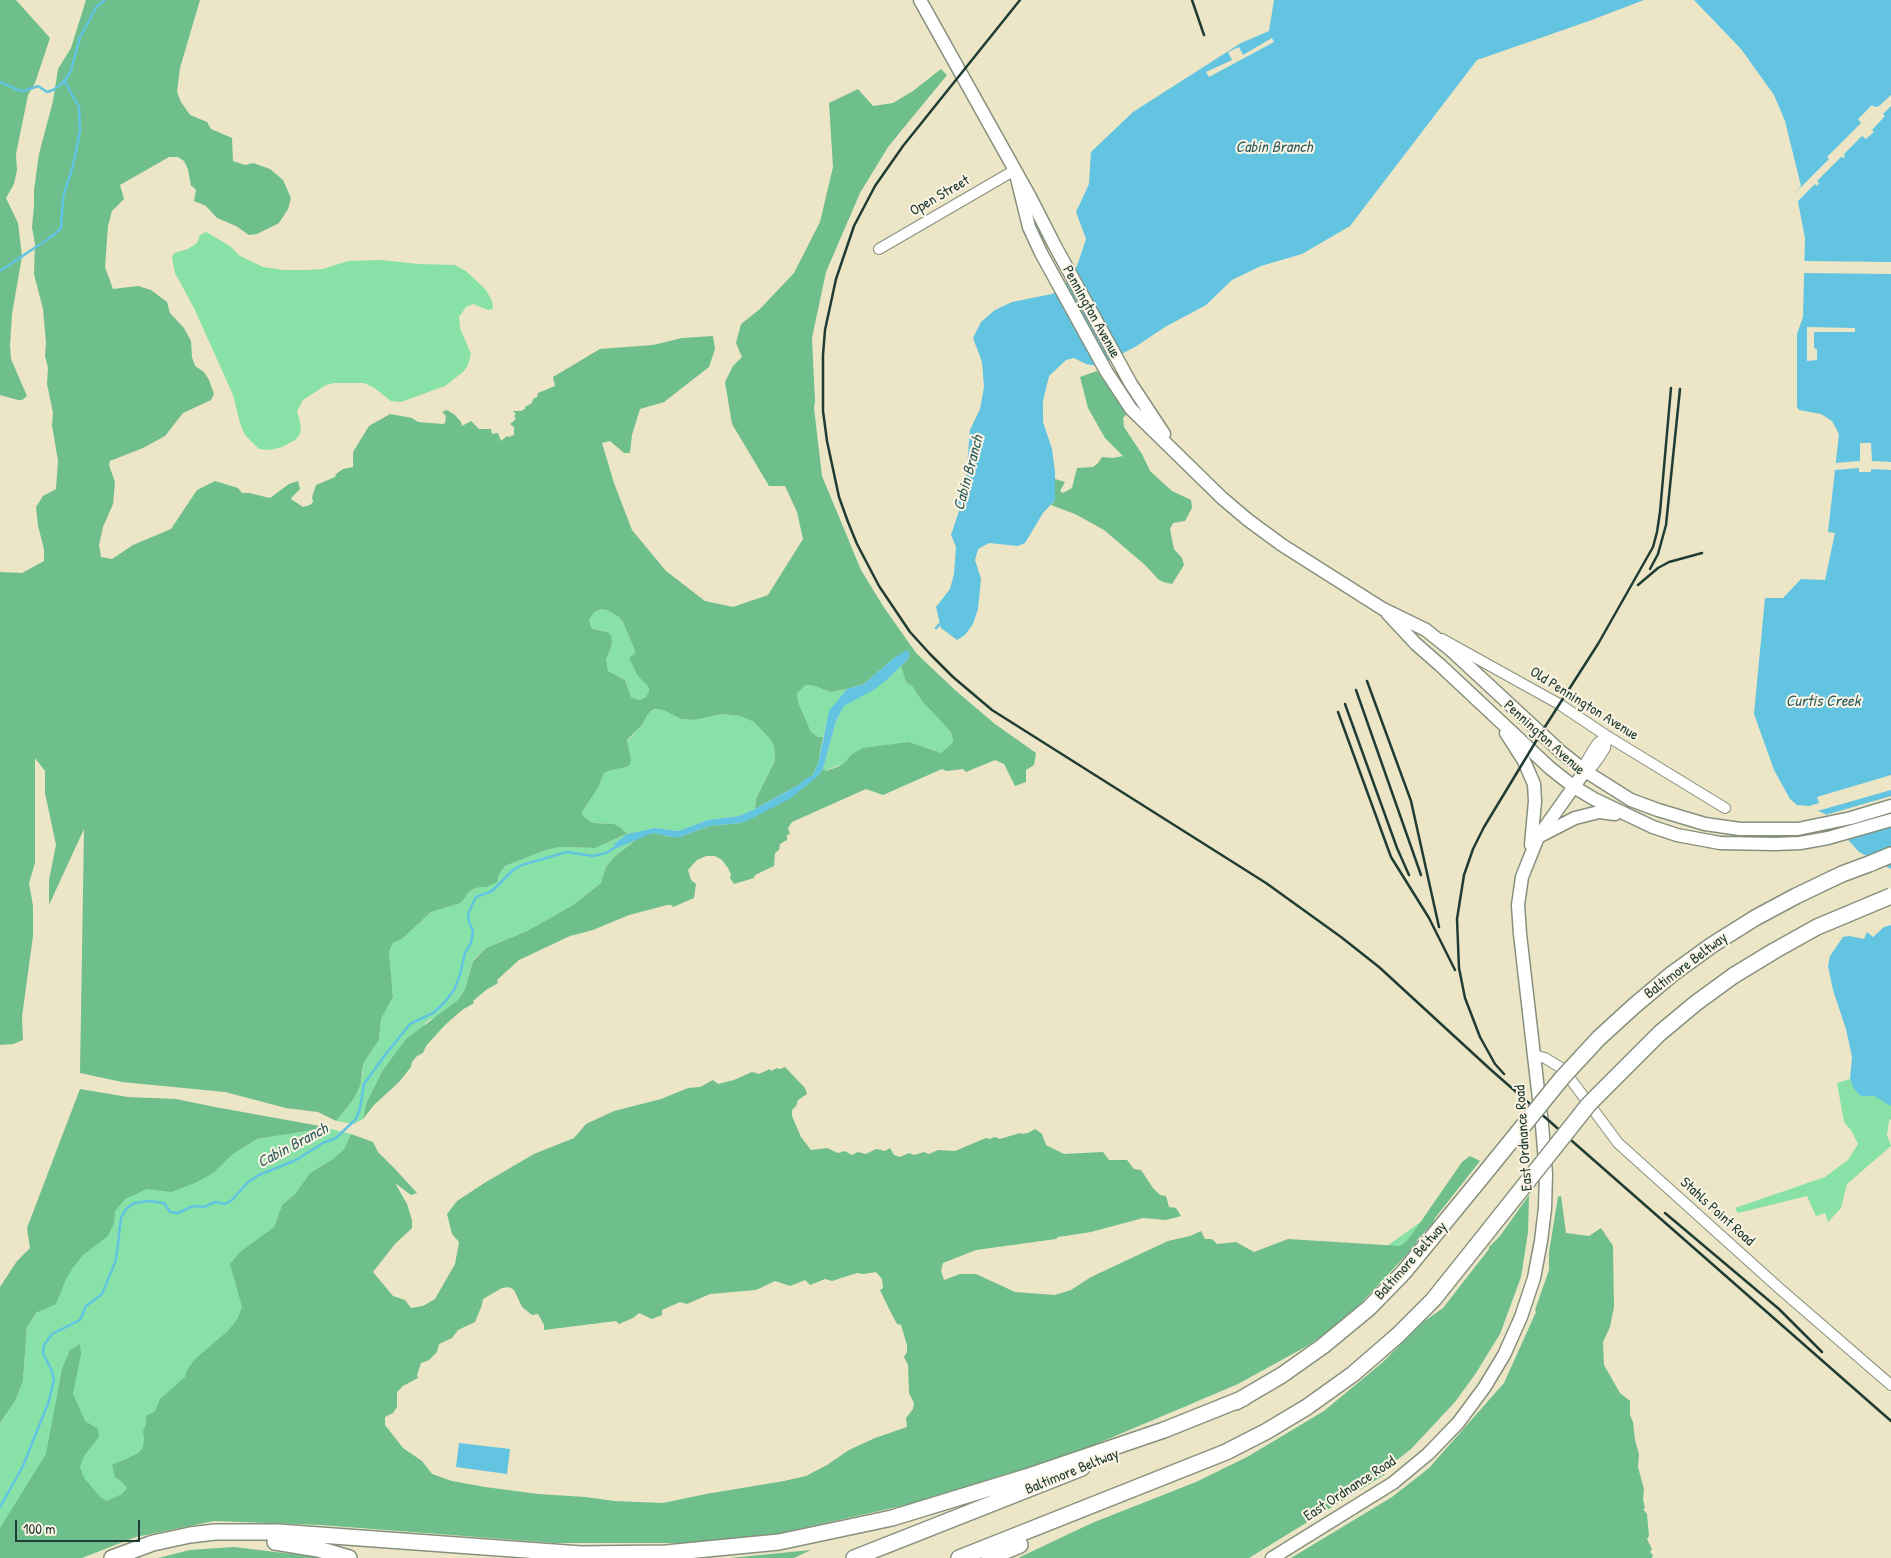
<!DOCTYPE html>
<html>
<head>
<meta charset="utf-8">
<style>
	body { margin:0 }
	#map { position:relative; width:1891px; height:1558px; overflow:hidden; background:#ece5c6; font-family:"Patrick Hand",sans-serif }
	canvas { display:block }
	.scale { position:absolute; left:15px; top:1520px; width:125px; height:22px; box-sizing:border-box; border:2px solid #1f3d34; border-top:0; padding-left:6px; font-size:15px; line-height:18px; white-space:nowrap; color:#1f3d34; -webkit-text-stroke:4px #fcf5e5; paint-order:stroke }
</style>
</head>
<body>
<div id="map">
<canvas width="1891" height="1558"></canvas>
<div class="scale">100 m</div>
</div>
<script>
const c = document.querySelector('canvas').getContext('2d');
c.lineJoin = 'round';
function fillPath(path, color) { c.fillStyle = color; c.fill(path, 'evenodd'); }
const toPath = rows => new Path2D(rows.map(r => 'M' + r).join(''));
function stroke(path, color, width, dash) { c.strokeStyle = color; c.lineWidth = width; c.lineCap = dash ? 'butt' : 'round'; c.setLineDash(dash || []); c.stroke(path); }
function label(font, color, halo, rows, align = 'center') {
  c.font = font + ' "Patrick Hand",sans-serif'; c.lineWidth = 4; c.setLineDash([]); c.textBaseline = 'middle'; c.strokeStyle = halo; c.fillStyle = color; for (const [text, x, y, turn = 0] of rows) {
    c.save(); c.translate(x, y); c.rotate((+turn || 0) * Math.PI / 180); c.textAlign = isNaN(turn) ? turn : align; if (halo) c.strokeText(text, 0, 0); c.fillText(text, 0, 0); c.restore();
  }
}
fillPath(toPath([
	[206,232,230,246,240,256,263,267,284,270,306,270,323,269,348,261,380,260,418,264,455,265,466,271,486,290,492,301,493,309,488,310,473,304,466,307,459,317,460,328,471,354,468,365,463,372,445,386,401,402,391,401,373,387,364,383,334,383,326,385,303,400,297,411,301,426,300,434,295,440,282,447,270,450,259,449,245,435,240,423,233,395,194,308,175,273,172,258,174,253,188,249,197,243,200,235],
	[602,609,609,611,619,617,623,622,635,651,638,675,648,686,649,691,646,697,639,700,631,697,625,680,608,671,605,666,606,660,612,644,607,632,593,629,591,627,589,620,594,612],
	[901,666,906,682,912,686,922,701,951,732,953,742,941,753,909,742,852,754,844,763,825,771,823,769,836,721,844,706,888,679],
	[806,685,815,686,830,692,847,689,827,721,823,737,818,737,811,732,798,702,797,693],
	[655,709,663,710,681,719,694,720,723,714,740,716,754,722,771,740,774,747,775,761,756,799,755,809,739,816,708,820,678,831,655,828,627,834,615,844,616,848,641,836,614,857,606,867,601,883,573,905,527,931,486,948,473,960,465,989,458,1000,438,1016,427,1021,366,1104,363,1119,354,1124,336,1121,353,1100,361,1084,364,1062,379,1040,381,1019,393,997,389,951,393,943,402,939,431,912,461,903,468,893,475,888,487,887,505,866,546,850,560,847,595,848,627,834,614,824,593,823,583,816,582,812,598,788,604,773,611,770,627,767,631,760,627,741,642,725,648,714],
	[1891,1067,1891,1119,1889,1121,1887,1135,1891,1146,1847,1184,1841,1208,1828,1222,1825,1213,1816,1216,1807,1196,1738,1213,1735,1208,1825,1177,1848,1160,1858,1144,1851,1130,1844,1122,1837,1083,1850,1079,1854,1089],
	[327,1128,351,1134,344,1149,333,1159,310,1173,295,1194,282,1205,274,1227,243,1251,254,1280,291,1358,338,1415,409,1463,447,1481,521,1501,659,1513,807,1498,929,1468,1065,1385,1359,1266,1429,1216,1408,1248,1379,1280,1312,1336,1187,1406,1058,1451,909,1497,819,1519,647,1539,567,1540,387,1526,230,1516,170,1521,106,1537,62,1558,0,1558,0,1423,15,1401,23,1381,27,1327,36,1313,43,1310,74,1242,68,1168,209,1144,216,1170,233,1154,257,1139]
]), '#88e1a7');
fillPath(toPath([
	[0,0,16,0,50,38,35,83,28,95,16,154,17,170,14,184,6,198,18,223,22,256,12,314,10,345,11,359,27,396,22,400,18,400,0,395],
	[86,0,200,0,180,68,177,92,181,102,190,115,207,122,211,129,232,138,233,161,245,165,253,163,270,169,283,180,291,198,288,209,279,223,257,234,249,235,236,226,217,218,206,206,194,201,196,190,192,186,191,186,188,169,184,161,178,157,169,157,120,185,124,199,112,211,108,226,105,267,113,289,138,286,151,290,167,302,170,313,184,328,191,341,192,357,195,366,204,372,209,380,214,394,211,400,183,413,165,436,143,448,110,461,109,465,115,482,113,504,103,527,99,545,101,557,112,559,133,545,171,529,197,490,215,481,238,488,242,493,249,493,270,498,289,484,298,481,300,489,292,497,291,499,303,507,310,505,313,502,312,497,316,485,335,477,336,474,343,469,353,467,353,452,369,426,390,414,412,418,418,422,443,424,445,423,446,416,442,412,447,410,455,415,461,422,462,426,471,421,479,429,491,429,492,434,498,433,501,441,507,436,509,437,514,435,514,427,510,424,516,419,514,416,516,414,513,411,521,411,525,409,525,407,532,403,533,399,537,397,538,393,555,386,553,377,600,349,653,345,682,338,713,336,715,349,709,367,664,402,640,409,632,435,630,453,624,453,610,441,602,443,614,483,632,530,666,571,705,601,733,607,768,595,803,539,797,512,785,486,769,486,732,424,725,382,733,366,742,357,736,343,741,324,760,309,794,273,820,222,833,167,829,103,858,89,873,106,893,103,913,91,941,69,947,75,888,147,860,193,826,272,812,338,815,402,814,408,822,476,861,570,883,606,916,653,955,690,995,724,1036,753,1034,765,1026,770,1026,782,1015,786,1004,764,995,760,966,772,963,769,947,771,942,769,883,795,866,789,792,822,788,828,790,834,787,835,787,840,780,844,779,850,775,853,774,866,755,875,754,878,734,884,730,878,731,874,728,868,722,860,715,856,706,856,697,860,688,870,691,880,696,884,694,898,673,907,672,905,667,905,629,915,593,930,570,936,519,960,497,980,498,983,486,990,473,1001,474,1003,462,1010,445,1025,426,1046,423,1053,417,1056,412,1062,411,1067,399,1082,374,1105,363,1119,366,1104,383,1070,406,1039,458,1000,465,989,473,961,486,948,527,931,573,905,601,883,606,867,614,857,641,836,653,833,672,837,680,837,709,826,741,823,818,776,823,769,826,771,837,767,844,763,852,754,863,748,909,742,941,753,953,742,951,732,922,701,912,686,906,682,901,666,908,659,895,657,864,684,847,689,830,692,815,686,806,685,797,693,798,702,811,732,818,737,823,737,818,764,812,776,807,780,755,809,756,799,775,761,774,747,771,740,754,722,740,716,723,714,694,720,681,719,663,710,654,709,648,714,642,725,627,740,631,760,630,764,627,767,611,770,604,773,598,788,582,812,583,816,593,823,614,824,621,828,627,834,595,848,560,847,546,850,505,866,499,874,497,882,487,887,475,888,468,893,461,903,431,912,402,939,393,943,389,951,393,997,381,1019,379,1040,364,1062,362,1072,361,1084,353,1100,336,1121,318,1112,286,1108,225,1092,122,1082,80,1073,84,829,49,905,49,880,56,845,45,793,45,771,35,758,35,863,29,883,33,906,33,936,22,1017,23,1040,13,1044,0,1045,0,572,22,573,44,561,44,549,38,526,36,507,43,496,56,489,58,461,52,425,53,413,47,384,48,368,45,356,46,343,43,309,34,274,35,244,32,227,34,206,34,190,39,154,53,101,58,69,71,48],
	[602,609,609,611,619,617,623,622,635,651,635,653,630,657,630,660,638,676,648,686,649,691,646,697,639,700,631,697,625,680,608,671,606,660,612,644,611,635,607,632,593,629,591,627,589,620,594,612],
	[1097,371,1127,414,1123,418,1124,427,1142,454,1150,471,1172,491,1191,500,1192,508,1185,521,1173,523,1170,529,1174,549,1182,558,1184,565,1172,584,1163,582,1158,579,1145,565,1104,530,1075,514,1051,505,1055,500,1055,479,1065,482,1060,491,1063,493,1072,488,1077,468,1093,467,1098,463,1102,457,1113,458,1123,456,1105,438,1088,408,1080,377],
	[785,1067,805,1088,807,1094,798,1100,796,1106,792,1110,792,1116,801,1137,811,1150,827,1148,838,1153,845,1151,852,1155,858,1152,866,1154,876,1149,885,1151,890,1148,894,1155,900,1157,909,1153,914,1155,924,1152,929,1154,938,1150,955,1151,986,1138,990,1139,995,1137,1000,1139,1020,1133,1022,1134,1028,1133,1035,1129,1042,1134,1046,1145,1064,1154,1103,1152,1109,1160,1127,1160,1134,1169,1141,1170,1153,1188,1160,1195,1166,1196,1169,1207,1176,1208,1181,1216,1166,1220,1143,1218,1091,1232,1058,1237,1056,1239,976,1250,943,1263,941,1271,944,1280,960,1274,976,1274,1015,1292,1055,1295,1071,1290,1091,1277,1168,1241,1190,1236,1201,1231,1205,1239,1212,1239,1217,1244,1236,1242,1254,1252,1288,1239,1400,1246,1406,1242,1413,1233,1462,1162,1470,1156,1480,1161,1435,1218,1433,1223,1417,1240,1417,1242,1410,1251,1346,1319,1307,1346,1238,1384,1061,1459,915,1503,776,1534,689,1543,555,1543,321,1525,214,1521,136,1537,82,1558,0,1558,0,1528,46,1454,62,1369,70,1350,80,1344,81,1354,73,1394,85,1421,98,1429,99,1437,84,1456,80,1467,84,1478,100,1497,107,1501,122,1494,127,1488,122,1482,115,1477,112,1465,137,1454,143,1448,144,1439,143,1431,146,1424,146,1416,155,1411,160,1399,185,1377,187,1370,195,1359,228,1331,238,1318,242,1307,230,1264,240,1252,274,1227,282,1205,295,1194,310,1173,333,1159,344,1149,351,1134,373,1142,378,1152,396,1170,417,1193,411,1195,395,1183,407,1204,412,1220,412,1228,395,1244,373,1272,393,1296,405,1300,411,1308,423,1306,435,1299,455,1264,459,1242,452,1234,447,1214,457,1201,486,1182,534,1154,574,1138,586,1124,614,1111,661,1099,688,1088,700,1087,713,1080,718,1084,734,1080,752,1072,759,1074,770,1069,771,1071,777,1068,780,1069],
	[876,1272,882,1279,883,1288,880,1290,891,1313,897,1324,901,1325,907,1345,907,1352,904,1357,908,1365,909,1393,914,1403,913,1409,906,1418,907,1427,875,1438,849,1450,827,1465,806,1476,784,1481,706,1494,663,1503,615,1501,585,1497,538,1494,485,1487,452,1481,432,1474,422,1461,403,1448,385,1425,385,1417,393,1413,397,1407,397,1392,403,1386,418,1378,417,1375,421,1363,429,1360,437,1352,439,1344,452,1338,458,1330,475,1322,482,1305,483,1299,502,1288,509,1287,514,1290,522,1307,532,1315,538,1314,544,1325,544,1330,616,1321,619,1324,633,1318,639,1313,652,1319,662,1315,662,1310,680,1302,687,1304,710,1294,756,1290,775,1281,790,1286,805,1280,810,1285,825,1279,832,1281,857,1273,864,1274],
	[80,1089,128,1097,176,1099,215,1107,320,1126,327,1128,257,1139,233,1154,213,1173,195,1183,171,1192,147,1189,125,1199,115,1211,114,1223,108,1236,83,1255,72,1269,66,1279,56,1304,36,1313,27,1327,23,1381,15,1401,0,1423,0,1287,17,1261,30,1248,27,1228],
	[1529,1195,1528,1232,1524,1258,1521,1277,1500,1334,1476,1373,1455,1402,1411,1449,1387,1468,1384,1475,1249,1558,1018,1558,1092,1523,1196,1482,1247,1457,1324,1411,1383,1362,1422,1323,1443,1308,1489,1249,1489,1247,1500,1236],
	[1561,1196,1566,1233,1589,1236,1601,1228,1613,1246,1614,1307,1610,1327,1603,1342,1604,1365,1620,1393,1630,1401,1630,1415,1633,1422,1635,1440,1639,1454,1638,1467,1644,1489,1643,1499,1645,1508,1643,1509,1647,1514,1649,1536,1647,1539,1652,1549,1650,1552,1653,1555,1652,1558,1291,1558,1392,1497,1429,1468,1504,1383,1536,1312,1535,1310,1549,1270,1549,1252,1558,1197],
	[234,1547,317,1557,318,1558,158,1558,190,1550],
	[811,1550,794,1558,730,1558]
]), '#6ebf8c');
fillPath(toPath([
	[1274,0,1644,0,1589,21,1477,60,1350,226,1302,254,1261,266,1232,280,1206,305,1165,327,1135,347,1098,366,1086,364,1074,358,1066,360,1049,376,1043,401,1043,422,1052,449,1055,472,1055,500,1043,513,1025,543,1018,546,989,543,978,549,975,560,981,579,978,609,973,624,965,635,957,640,941,628,936,607,950,589,954,574,956,547,951,535,959,511,957,497,966,478,970,430,980,409,984,387,982,362,973,338,981,322,995,310,1012,302,1052,294,1063,287,1077,266,1086,239,1076,212,1089,184,1091,152,1133,112,1241,43,1269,31],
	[1694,0,1891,0,1891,869,1859,852,1825,814,1808,806,1797,805,1790,799,1774,770,1754,714,1765,598,1783,598,1801,579,1825,580,1835,533,1828,532,1839,434,1832,421,1821,414,1799,410,1797,407,1797,334,1803,317,1805,238,1796,192,1801,186,1785,121,1774,95,1741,49],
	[907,650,910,654,908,659,888,679,875,689,844,706,836,721,823,769,818,776,791,798,751,819,741,823,709,826,680,837,672,837,653,833,617,848,614,844,627,834,655,828,678,831,708,820,739,816,755,809,807,780,812,776,818,764,829,711,847,689,864,684,895,657],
	[1891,925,1891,1106,1874,1096,1861,1096,1854,1089,1850,1079,1852,1057,1846,1029,1833,990,1828,966,1830,956,1843,937,1849,936,1864,939,1867,932,1873,937,1884,927],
	[459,1443,510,1449,507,1474,456,1467]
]), '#62c4e0');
fillPath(toPath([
	[1272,38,1274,42,1209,77,1206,72,1232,60,1228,52,1239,47,1243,55],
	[1891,95,1891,106,1883,114,1885,116,1872,130,1874,132,1866,139,1862,136,1844,154,1845,157,1844,158,1841,157,1817,181,1819,183,1817,186,1815,184,1797,202,1796,192,1829,159,1827,157,1861,123,1858,119,1872,105,1875,107,1879,106],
	[1804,261,1891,262,1891,274,1804,273],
	[1807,327,1855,328,1855,332,1814,332,1814,348,1817,349,1817,360,1807,361],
	[1860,443,1871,443,1872,461,1891,462,1891,470,1871,469,1871,472,1859,472,1859,468,1835,470,1835,463,1860,461],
	[1891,775,1891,790,1821,810,1813,811,1806,808,1806,807,1819,803,1817,797],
	[1891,796,1891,825,1844,839,1822,816]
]), '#ece5c6');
stroke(toPath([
	[0,82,18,90,24,91,38,86,47,92,53,90,64,82,71,70,80,37,97,6,105,0],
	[0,271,54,235,61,228,63,197,73,166,80,131,79,107,64,80],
	[936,628,942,622],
	[801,784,811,777],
	[0,1507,23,1466,49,1401,54,1379,51,1369,43,1353,44,1345,52,1334,80,1320,86,1306,102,1294,116,1260,121,1218,125,1210,134,1203,149,1201,164,1203,170,1212,178,1213,193,1206,204,1207,215,1202,225,1204,232,1200,248,1182,259,1175,296,1160,323,1143,336,1138,356,1119,360,1108,364,1084,385,1055,410,1024,433,1013,444,1003,454,990,460,975,465,953,471,943,473,931,469,922,468,914,476,897,492,891,513,870,522,865,567,852,593,856,606,853,617,846]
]), '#62c4e0', 2.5);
const minor = toPath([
	[879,249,1015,170],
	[1442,639,1559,704,1607,736,1725,808],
	[1587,769,1585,764,1593,750,1598,743,1607,736],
	[1585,771,1591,768,1598,759,1605,748,1607,736],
	[1533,1055,1545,1058,1563,1069,1618,1143,1779,1288,1891,1385]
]);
const major = toPath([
	[920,0,1030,197,1055,246,1131,384,1164,434],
	[1015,170,1029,227,1041,253,1106,371,1131,409,1222,498,1248,520,1282,545,1383,609,1426,630,1452,651,1561,752,1585,771,1631,800,1658,810,1705,824,1740,829,1798,829,1851,818,1891,806],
	[1388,614,1416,644,1440,665,1550,768,1574,787,1594,799,1653,827,1677,835,1720,843,1775,844,1800,843,1828,838,1891,820],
	[1506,733,1524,761,1534,784,1535,801,1531,845],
	[1540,836,1575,818,1599,812,1615,814],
	[1272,1558,1393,1483,1428,1454,1458,1423,1484,1388,1504,1355,1521,1317,1534,1278,1541,1241,1545,1208,1546,1174,1542,1125,1520,934,1518,905,1522,877,1538,837,1585,771]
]);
const highway = toPath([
	[1869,864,1891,855],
	[1236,1402,1282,1375,1323,1346,1369,1308,1404,1272,1477,1183],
	[275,1542,318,1549,349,1558],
	[112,1558,153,1543,190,1535,215,1532,278,1532,581,1554,666,1553,779,1542,892,1518,1026,1477,1164,1430,1244,1398],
	[854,1558,1082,1468],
	[959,1558,1226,1452,1267,1431,1307,1407,1353,1374,1398,1335,1433,1300,1481,1240],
	[989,1558,1020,1545]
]);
stroke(minor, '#86917d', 12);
stroke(major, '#86917d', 15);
stroke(highway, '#86917d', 18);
stroke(minor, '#fff', 10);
stroke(major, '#fff', 12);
stroke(highway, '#fff', 15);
stroke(toPath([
	[1020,0,903,146,875,186,854,226,836,279,825,330,823,355,823,411,827,441,839,497,848,522,857,544,879,586,910,632,930,654,953,677,992,710,1266,883,1341,937,1379,967,1490,1069,1891,1421],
	[1192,0,1204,35],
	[1650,569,1658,554,1666,525,1680,389],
	[1638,585,1658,568,1669,562,1702,553],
	[1367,681,1411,801,1439,927],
	[1356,690,1421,875],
	[1345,704,1397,848,1409,875],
	[1338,712,1391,857,1429,918,1455,970],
	[1504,1074,1495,1064,1480,1037,1465,998,1459,968,1457,919,1464,875,1473,849,1484,827,1541,733,1598,644,1653,547,1657,532,1660,512,1671,388],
	[1665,1213,1779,1309,1822,1352]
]), '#1f3d34', 2.5);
const highwayBridge = toPath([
	[1477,1183,1562,1078,1599,1038,1634,1006,1672,974,1712,945,1755,918,1796,896,1842,874,1869,864],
	[1481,1240,1589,1104,1660,1033,1696,1003,1733,976,1774,951,1817,927,1891,896]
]);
stroke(highwayBridge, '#86917d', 18, []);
stroke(highwayBridge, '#fff', 15);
label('15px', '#1f3d34', '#fcf5e5', [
	["Open Street",940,196,-30],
	["Pennington Avenue",1091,312,61],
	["Old Pennington Avenue",1584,704,32],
	["Pennington Avenue",1544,738,42],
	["Baltimore Beltway",1686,966,-37],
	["East Ordnance Road",1524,1138,-94],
	["Stahls Point Road",1717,1212,42],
	["Baltimore Beltway",1411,1261,-48],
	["Baltimore Beltway",1072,1472,-22],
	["East Ordnance Road",1350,1489,-33]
]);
label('italic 16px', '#305f5f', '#fcf5e5', [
	["Cabin Branch",1274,148],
	["Cabin Branch",969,473,-75],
	["Curtis Creek",1823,702],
	["Cabin Branch",293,1146,-28]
]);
</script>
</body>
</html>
